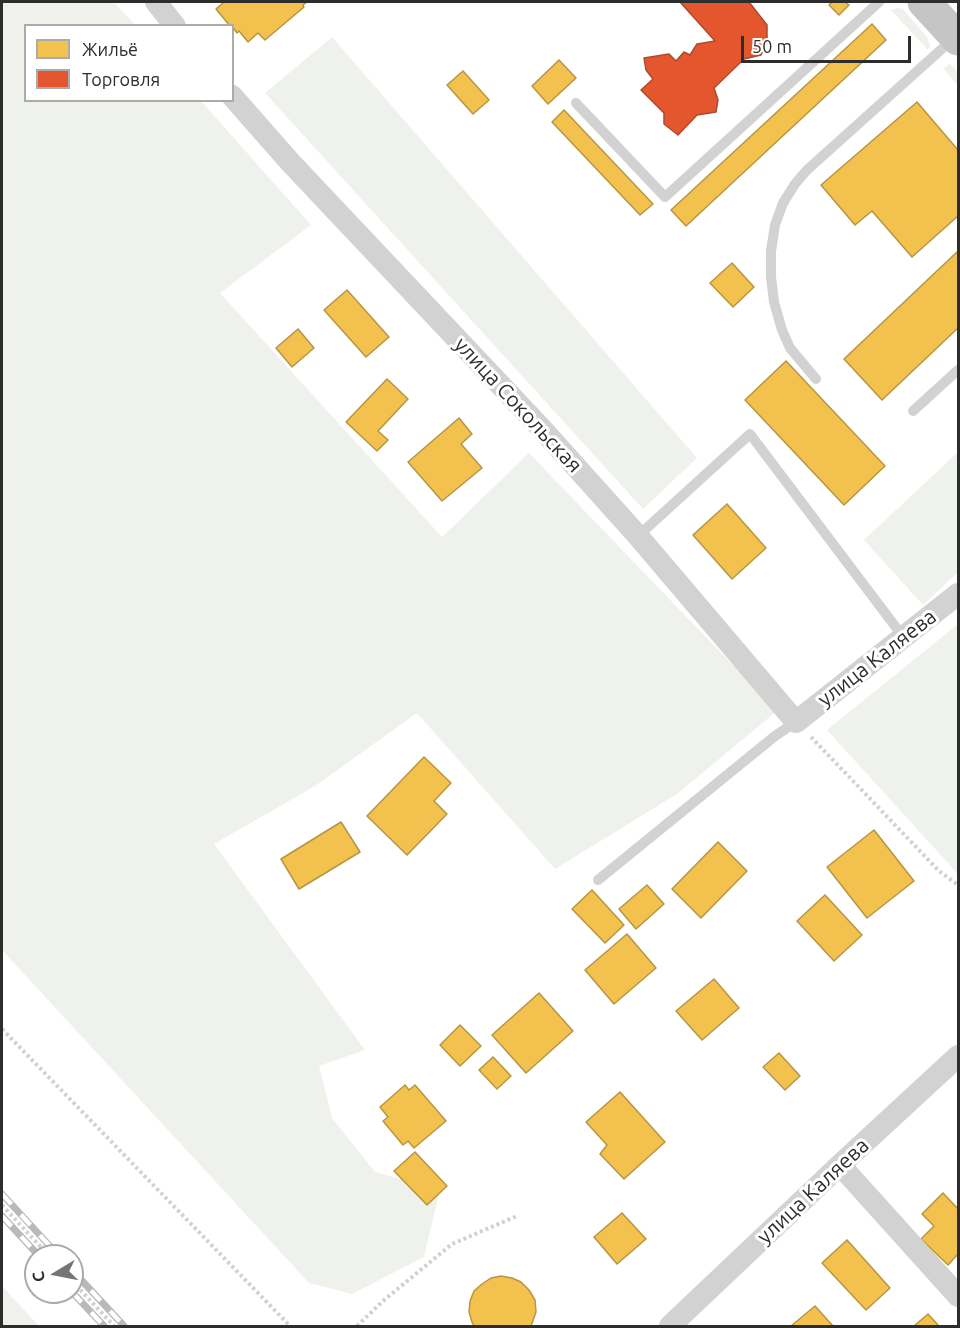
<!DOCTYPE html>
<html>
<head>
<meta charset="utf-8">
<style>
	body { margin:0 }
	#map { position:relative; width:960px; height:1328px; overflow:hidden; background:#fff; font-family:Ubuntu,sans-serif }
	canvas { display:block }
	.frame { position:absolute; inset:0; border:3px solid #2d2d2d; pointer-events:none }
	.legend { position:absolute; left:24px; top:24px; width:210px; height:78px; box-sizing:border-box; background:#fff; border:2px solid #ababab; margin:0; padding:8px 10px; list-style:none; font-size:18px; color:#2d2d2d }
	.legend li { display:flex; align-items:center; gap:12px; height:30px }
	.legend b { width:30px; border:2px solid #ababab }
	.north { position:absolute; left:24px; top:1244px; width:60px; height:60px; box-sizing:border-box; background:#fff; border:2px solid #ababab; border-radius:50%; rotate:260deg; font-size:16px; font-weight:700; line-height:24px; text-align:center; color:#2d2d2d }
	.north::after { content:''; display:block; margin:auto; width:21px; height:27px; background:#767676; clip-path:polygon(50% 0,100% 100%,50% 72%,0 100%) }
	.scale { position:absolute; left:741px; top:36px; width:170px; height:27px; box-sizing:border-box; border:3px solid #2d2d2d; border-top:0; padding-left:8px; font-size:18px; line-height:21px; white-space:nowrap; color:#2d2d2d; -webkit-text-stroke:4px #fff; paint-order:stroke }
</style>
</head>
<body>
<div id="map">
<canvas width="960" height="1328"></canvas>
<div class="frame"></div>
<ul class="legend">
<li><b style="height:16px;background:#f2c14e"></b>Жильё</li>
<li><b style="height:16px;background:#e4572e"></b>Торговля</li>
</ul>
<div class="north">С</div>
<div class="scale">50 m</div>
</div>
<script>
const c = document.querySelector('canvas').getContext('2d');
c.lineJoin = 'round';
function fillPath(path, color) { c.fillStyle = color; c.fill(path, 'evenodd'); }
const toPath = rows => new Path2D(rows.map(r => 'M' + r).join(''));
function stroke(path, color, width, dash) { c.strokeStyle = color; c.lineWidth = width; c.lineCap = dash ? 'butt' : 'round'; c.setLineDash(dash || []); c.stroke(path); }
function label(font, color, halo, rows, align = 'center') {
  c.font = font + ' Ubuntu,sans-serif'; c.lineWidth = 6; c.setLineDash([]); c.textBaseline = 'middle'; c.strokeStyle = halo; c.fillStyle = color; for (const [text, x, y, turn = 0] of rows) {
    c.save(); c.translate(x, y); c.rotate((+turn || 0) * Math.PI / 180); c.textAlign = isNaN(turn) ? turn : align; if (halo) c.strokeText(text, 0, 0); c.fillText(text, 0, 0); c.restore();
  }
}
fillPath(toPath([
	[2,2,114,2,135,25,26,26,26,100,201,101,311,225,220,293,442,537,529,453,777,711,677,794,555,869,417,713,315,786,214,844,365,1050,319,1066,332,1118,375,1172,440,1189,424,1257,352,1294,309,1283,2,950],
	[898,8,903,9,927,37,930,46,928,50,891,10],
	[332,37,697,458,643,509,265,93],
	[950,64,958,72,958,86,943,68],
	[958,452,958,572,923,605,864,540],
	[958,624,958,874,827,730],
	[2,1286,39,1326,2,1326]
]), '#eff2ec');
const homes = toPath([
	[224,2,307,2,303,5,304,7,265,40,258,33,248,42,239,31,237,33,232,26,230,26,216,9,224,2],
	[832,2,845,2,849,5,839,15,829,5,832,2],
	[872,24,886,40,686,226,671,210,872,24],
	[559,60,576,78,548,104,532,86,559,60],
	[463,71,489,100,473,114,447,85,463,71],
	[917,102,958,150,958,216,912,257,872,211,855,225,821,185,917,102],
	[564,110,653,204,640,215,552,122,564,110],
	[958,251,958,328,882,400,844,359,958,251],
	[732,263,754,287,733,307,710,283,732,263],
	[347,290,389,337,366,357,324,310,347,290],
	[298,329,314,348,292,367,276,348,298,329],
	[786,361,885,466,844,505,745,400,786,361],
	[387,379,408,399,378,431,388,440,377,451,346,422,387,379],
	[459,418,472,434,461,444,482,468,442,501,408,462,459,418],
	[727,504,766,548,732,579,693,535,727,504],
	[424,757,451,783,434,801,447,814,407,855,367,816,424,757],
	[341,822,360,852,299,889,281,859,341,822],
	[874,830,914,881,867,918,827,867,874,830],
	[718,842,747,871,701,918,672,889,718,842],
	[647,885,664,904,636,929,619,909,647,885],
	[592,890,624,925,605,943,572,909,592,890],
	[825,895,862,935,834,961,797,921,825,895],
	[627,934,656,968,614,1004,585,970,627,934],
	[714,979,739,1008,702,1040,676,1011,714,979],
	[539,993,573,1031,526,1073,492,1035,539,993],
	[460,1025,481,1046,460,1066,440,1045,460,1025],
	[779,1053,800,1076,785,1090,763,1067,779,1053],
	[493,1057,511,1076,497,1089,479,1070,493,1057],
	[405,1085,409,1090,415,1085,446,1121,414,1148,408,1141,403,1145,383,1121,388,1117,380,1107,405,1085],
	[620,1092,665,1142,624,1179,600,1154,607,1145,586,1122,620,1092],
	[415,1152,447,1186,427,1205,394,1171,415,1152],
	[943,1193,958,1209,958,1254,948,1265,921,1239,934,1226,922,1214,943,1193],
	[622,1213,646,1239,617,1264,594,1237,622,1213],
	[847,1240,890,1288,866,1310,822,1263,847,1240],
	[501,1276,512,1278,521,1282,529,1290,535,1300,536,1312,531,1326,474,1326,472,1322,469,1312,470,1301,474,1291,482,1284,491,1278,501,1276],
	[815,1306,833,1326,791,1326,815,1306],
	[928,1314,939,1326,914,1326,928,1314]
]);
fillPath(homes, '#f2c14e');
stroke(homes, '#b79544', 1.5);
const shops = toPath([
	[680,2,749,2,767,25,767,43,761,55,744,59,714,88,718,100,716,112,697,115,678,135,664,124,664,113,641,90,653,79,646,70,644,58,669,54,676,61,684,52,690,55,697,44,715,41,680,2]
]);
fillPath(shops, '#e4572e');
stroke(shops, '#ad4a2e', 1.5);
stroke(toPath([
	[811,737,939,871,958,885],
	[2,1029,290,1326],
	[2,1205,49,1256],
	[72,1281,114,1326],
	[357,1326,383,1301,452,1244,517,1216]
]), '#d1d1d1', 4, [3, 3]);
stroke(toPath([
	[576,103,665,197,879,2],
	[816,379,790,348,782,330,774,302,771,277,771,251,775,225,783,203,795,184,807,170,954,38],
	[913,411,958,370],
	[638,536,750,434,904,638],
	[598,880,775,736,796,722]
]), '#d2d2d2', 10);
stroke(toPath([
	[156,2,175,26],
	[232,96,290,162,542,429,638,536,796,722,958,594],
	[840,1165,958,1296],
	[670,1326,840,1165,958,1056]
]), '#d2d2d2', 22);
stroke(toPath([
	[924,2,958,39]
]), '#c5c5c5', 33);
const rail = toPath([
	[2,1194,59,1256],
	[2,1216,39,1256],
	[72,1270,124,1326],
	[72,1292,104,1326]
]);
stroke(rail, '#b9b9b9', 7);
stroke(rail, '#fff', 4.5, [14]);
label('21px', '#2d2d2d', '#fff', [
	["улица Сокольская",518,405,47],
	["улица Каляева",877,658,-38],
	["улица Каляева",813,1191,-43]
]);
</script>
</body>
</html>
